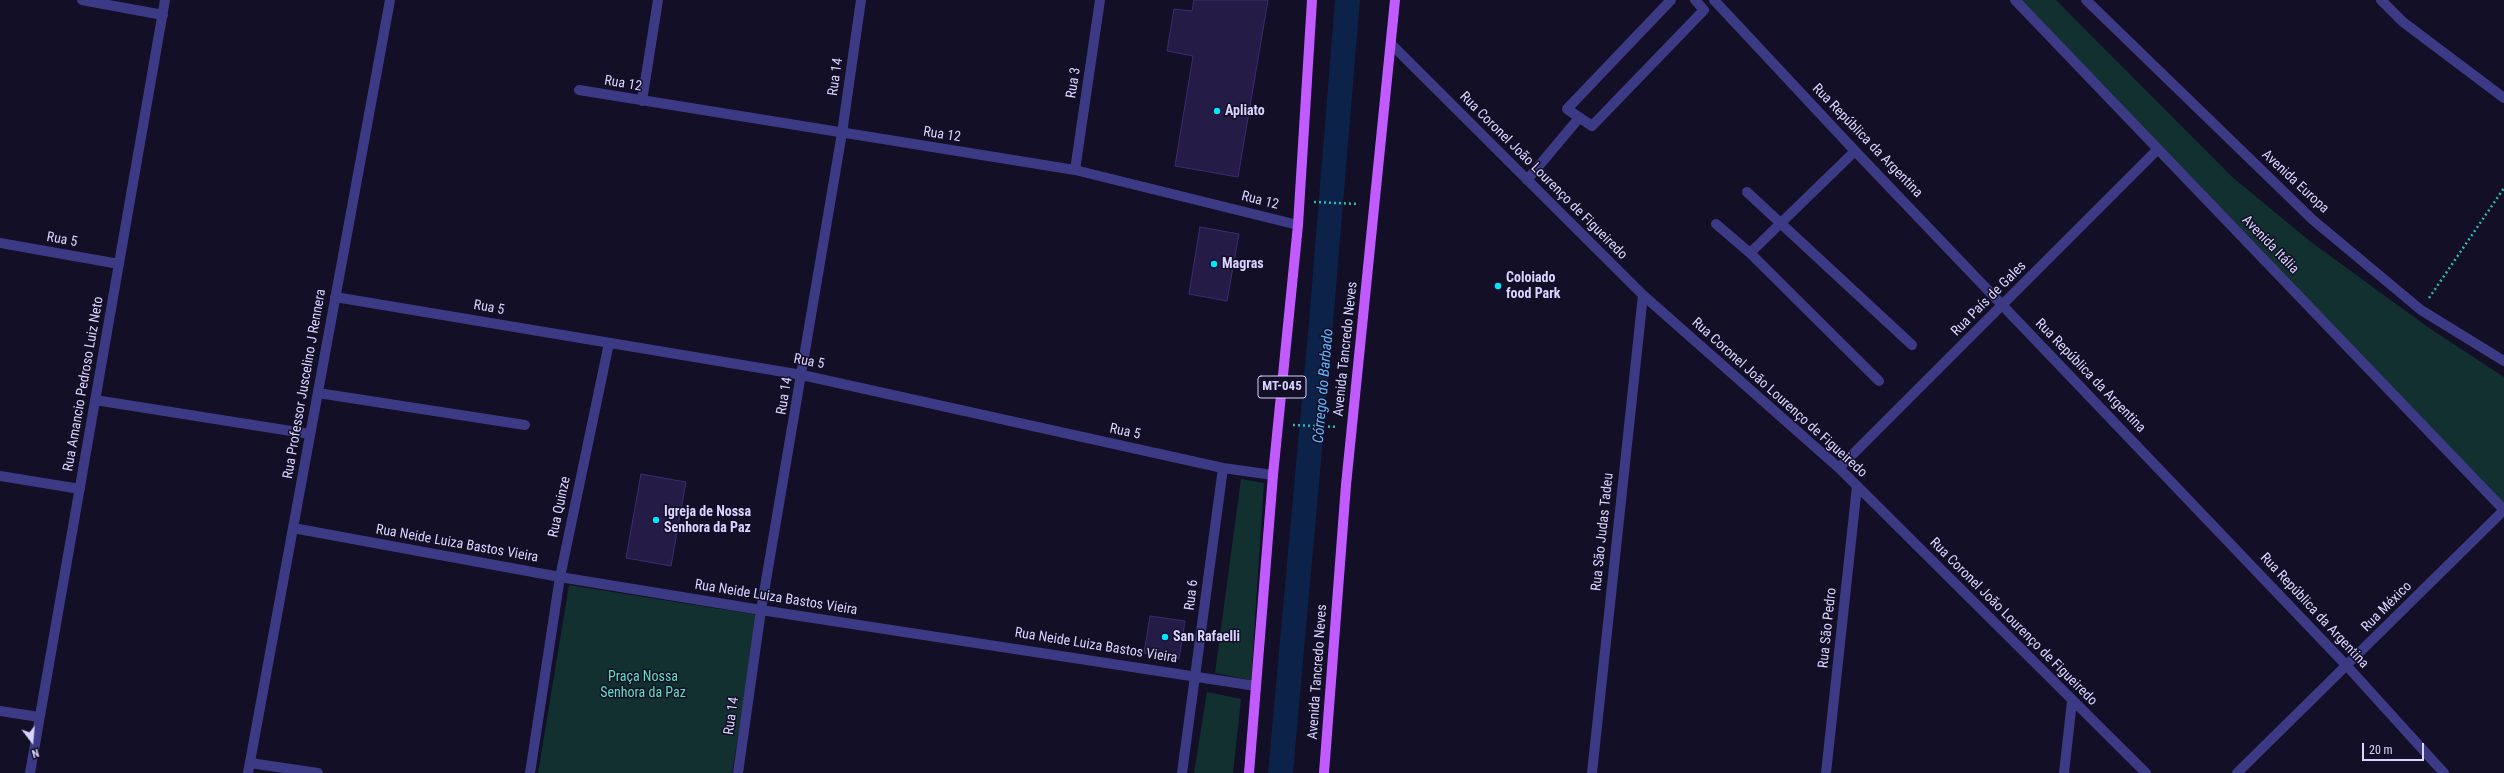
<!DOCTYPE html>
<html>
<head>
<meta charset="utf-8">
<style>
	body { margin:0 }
	#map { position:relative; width:2504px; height:773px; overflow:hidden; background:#130f26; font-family:"Roboto Condensed",sans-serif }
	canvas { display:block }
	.north { position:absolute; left:12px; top:721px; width:40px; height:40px; -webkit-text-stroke:3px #130f26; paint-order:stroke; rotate:164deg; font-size:11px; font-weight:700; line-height:16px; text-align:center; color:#d9d4ff }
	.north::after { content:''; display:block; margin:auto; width:14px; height:18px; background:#d9d4ff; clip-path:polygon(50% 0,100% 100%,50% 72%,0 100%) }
	.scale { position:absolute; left:2362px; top:743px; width:62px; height:18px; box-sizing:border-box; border:2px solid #d9d4ff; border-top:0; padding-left:5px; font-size:12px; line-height:14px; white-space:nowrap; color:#d9d4ff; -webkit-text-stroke:3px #130f26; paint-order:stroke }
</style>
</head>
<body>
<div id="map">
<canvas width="2504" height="773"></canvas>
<div class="north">N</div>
<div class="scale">20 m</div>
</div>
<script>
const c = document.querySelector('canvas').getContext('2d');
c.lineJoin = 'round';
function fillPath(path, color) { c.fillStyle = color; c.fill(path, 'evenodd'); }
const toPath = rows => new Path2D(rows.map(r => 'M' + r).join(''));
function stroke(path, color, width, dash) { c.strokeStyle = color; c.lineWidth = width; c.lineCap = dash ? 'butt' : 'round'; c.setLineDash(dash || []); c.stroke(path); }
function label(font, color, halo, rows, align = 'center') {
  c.font = font + ' "Roboto Condensed",sans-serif'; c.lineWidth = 3; c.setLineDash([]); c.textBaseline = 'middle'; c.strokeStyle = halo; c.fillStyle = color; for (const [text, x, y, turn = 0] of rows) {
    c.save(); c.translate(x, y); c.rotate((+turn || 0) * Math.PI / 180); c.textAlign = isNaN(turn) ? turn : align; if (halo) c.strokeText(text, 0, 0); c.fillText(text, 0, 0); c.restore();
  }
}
fillPath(toPath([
	[2020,0,2056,0,2231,176,2311,242,2429,328,2504,377,2504,507],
	[1241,479,1264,483,1251,680,1215,673],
	[569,585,758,615,732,773,538,773],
	[1207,692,1241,699,1233,773,1194,773]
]), '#12302f');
fillPath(toPath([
	[1335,0,1360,0,1328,383,1293,773,1268,773,1309,322]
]), '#0c2248');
const building = toPath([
	[1194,0,1268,0,1238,177,1175,166,1193,56,1167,51,1174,9,1192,11,1194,0],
	[1200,227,1239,234,1227,301,1189,294,1200,227],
	[641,474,686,482,671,566,626,558,641,474],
	[1150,616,1185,621,1179,659,1144,653,1150,616]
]);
fillPath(building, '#241b47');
stroke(building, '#3b2d73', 1);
stroke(toPath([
	[1314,202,1359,204],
	[2429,298,2504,188],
	[1293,425,1338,427]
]), '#2fb8b0', 2.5, [2, 3]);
stroke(toPath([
	[82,0,163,15],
	[1671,0,1567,109,1592,126,1704,10,1695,0],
	[1714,0,1855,151,2347,666,2444,773],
	[2015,0,2504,510],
	[2086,0,2313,220,2421,310,2504,361],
	[2381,0,2403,22,2504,98],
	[1392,45,1643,295,1839,468,2146,773],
	[579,90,1075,170,1298,225],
	[642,101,658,0],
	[1075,170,1100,0],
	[1527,180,1579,118],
	[1747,192,1912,345],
	[1716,224,1750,253,1879,381],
	[0,243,119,264],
	[1750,253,1855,151],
	[335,297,802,375,1223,468,1273,475],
	[318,393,525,425],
	[95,400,310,434],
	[1839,468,2158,149],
	[0,476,80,489],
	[293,528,560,577,761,610,1256,686],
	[0,711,39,717],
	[250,763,318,773],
	[30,773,165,0],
	[248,773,390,0],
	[530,773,560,577,609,343],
	[738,773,761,610,842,133,861,0],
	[1182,773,1223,468],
	[1592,773,1643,295],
	[1826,773,1857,486],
	[2064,773,2072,701],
	[2237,773,2504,510]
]), '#3d3a85', 10);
stroke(toPath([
	[1249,773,1273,475,1298,225,1312,0],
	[1324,773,1346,485,1395,0]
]), '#c25bff', 10);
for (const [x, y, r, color] of [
	[1217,111,4,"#00e5ff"],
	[1214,264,4,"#00e5ff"],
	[1498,286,4,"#00e5ff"],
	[656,520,4,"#00e5ff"],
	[1165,637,4,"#00e5ff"]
]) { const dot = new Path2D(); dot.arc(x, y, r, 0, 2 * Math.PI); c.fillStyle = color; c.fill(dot); stroke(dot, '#130f26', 1.5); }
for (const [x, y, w] of [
	[1282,387,48]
]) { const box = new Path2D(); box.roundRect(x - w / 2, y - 11, w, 22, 3); c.fillStyle = '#130f26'; c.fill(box); stroke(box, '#d9d4ff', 1); }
label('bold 13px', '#d9d4ff', null, [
	["MT-045",1282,387]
]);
label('14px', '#d9d4ff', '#130f26', [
	["Rua 14",836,77,-82],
	["Rua 3",1074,83,-81],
	["Rua 12",623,84,10],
	["Rua 12",942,135,9],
	["Rua República da Argentina",1867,141,46],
	["Rua Coronel João Lourenço de Figueiredo",1543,176,45],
	["Avenida Europa",2295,182,43],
	["Rua 12",1260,201,14],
	["Rua 5",62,240,10],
	["Avenida Itália",2270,245,46],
	["Rua País de Gales",1989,299,-45],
	["Rua 5",489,308,10],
	["Avenida Tancredo Neves",1346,349,-84],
	["Rua 5",809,362,11],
	["Rua República da Argentina",2090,376,46],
	["Rua Amancio Pedroso Luiz Neto",84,384,-80],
	["Rua Professor Juscelino J Rennera",305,384,-80],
	["Rua 14",785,396,-80],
	["Rua Coronel João Lourenço de Figueiredo",1779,398,42],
	["Rua 5",1125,432,12],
	["Rua Quinze",560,507,-78],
	["Rua São Judas Tadeu",1603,532,-84],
	["Rua Neide Luiza Bastos Vieira",457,544,10],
	["Rua 6",1192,595,-83],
	["Rua Neide Luiza Bastos Vieira",776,598,9],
	["Rua México",2387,607,-45],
	["Rua República da Argentina",2314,611,47],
	["Rua Coronel João Lourenço de Figueiredo",2013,622,45],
	["Rua São Pedro",1828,628,-84],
	["Rua Neide Luiza Bastos Vieira",1096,646,9],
	["Avenida Tancredo Neves",1318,672,-86],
	["Rua 14",732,716,-82]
]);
label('bold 14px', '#d9d4ff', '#130f26', [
	["Apliato",1225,111],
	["Magras",1222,264],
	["Coloiado",1506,278],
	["food Park",1506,294],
	["Igreja de Nossa",664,512],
	["Senhora da Paz",664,528],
	["San Rafaelli",1173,637]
], 'left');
label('14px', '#5fe0c0', '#130f26', [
	["Praça Nossa",643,677],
	["Senhora da Paz",643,693]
]);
label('italic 15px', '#62b6ff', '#130f26', [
	["Córrego do Barbado",1324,386,-85]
]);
</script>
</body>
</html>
